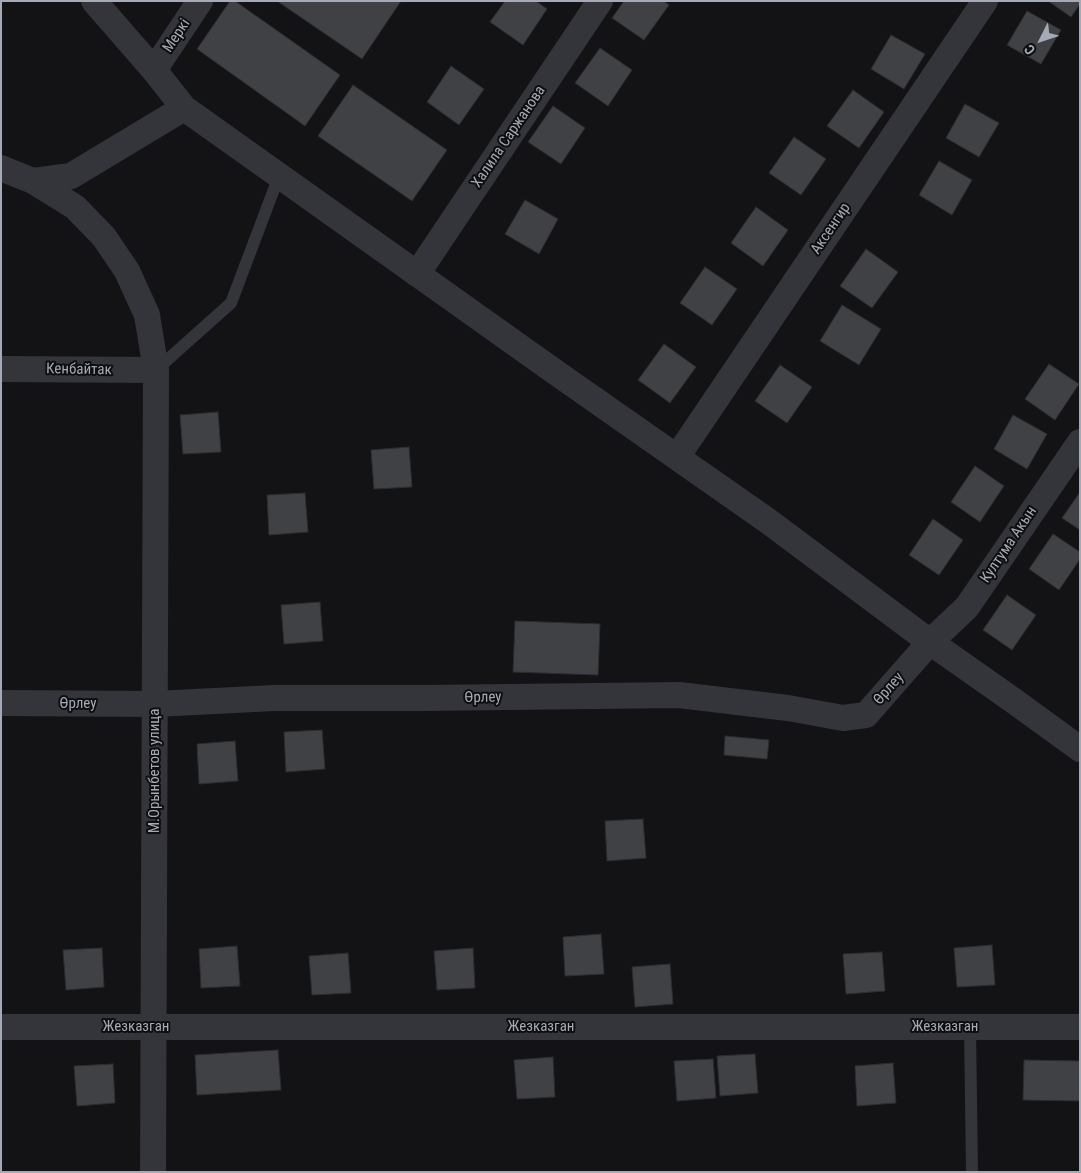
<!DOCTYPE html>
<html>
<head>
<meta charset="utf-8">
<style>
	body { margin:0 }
	#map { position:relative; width:1081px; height:1173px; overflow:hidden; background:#131315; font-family:"Roboto Condensed",sans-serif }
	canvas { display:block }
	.frame { position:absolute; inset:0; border:2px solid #a4abb6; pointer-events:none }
	.north { position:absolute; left:1016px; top:15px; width:50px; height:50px; -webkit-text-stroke:4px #0e0e10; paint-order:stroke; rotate:229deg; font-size:14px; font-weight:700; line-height:20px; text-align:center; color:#a4abb6 }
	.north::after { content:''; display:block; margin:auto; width:18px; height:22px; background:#a4abb6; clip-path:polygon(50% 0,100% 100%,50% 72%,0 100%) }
</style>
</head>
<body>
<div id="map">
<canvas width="1081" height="1173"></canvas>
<div class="frame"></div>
<div class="north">С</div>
</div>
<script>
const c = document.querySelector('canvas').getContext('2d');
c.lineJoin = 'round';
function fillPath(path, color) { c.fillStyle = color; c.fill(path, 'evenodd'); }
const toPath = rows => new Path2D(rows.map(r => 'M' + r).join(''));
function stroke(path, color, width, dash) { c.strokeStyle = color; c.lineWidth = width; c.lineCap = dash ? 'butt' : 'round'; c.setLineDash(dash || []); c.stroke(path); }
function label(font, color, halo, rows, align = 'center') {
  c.font = font + ' "Roboto Condensed",sans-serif'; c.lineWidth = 4; c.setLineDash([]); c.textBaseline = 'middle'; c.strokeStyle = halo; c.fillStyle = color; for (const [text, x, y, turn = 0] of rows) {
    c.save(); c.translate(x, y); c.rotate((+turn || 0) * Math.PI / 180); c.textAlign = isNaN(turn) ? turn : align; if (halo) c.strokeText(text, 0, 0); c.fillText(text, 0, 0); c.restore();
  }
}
const building = toPath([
	[230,1,235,1,340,75,305,126,197,49,230,1],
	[277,1,401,1,362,59,277,1],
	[505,1,536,1,547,9,523,45,490,22,505,1],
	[624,1,664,1,669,5,644,40,612,18,624,1],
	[1048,1,1080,1,1080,4,1071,17,1048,1],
	[1027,11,1061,30,1041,64,1007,45,1027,11],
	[891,35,925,54,904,89,871,69,891,35],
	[600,48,632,70,608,106,575,83,600,48],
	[451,66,484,89,459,125,427,102,451,66],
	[353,85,447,150,412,201,318,136,353,85],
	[853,90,884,112,859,148,827,126,853,90],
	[965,104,999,123,979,157,946,138,965,104],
	[553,106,585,128,561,164,528,142,553,106],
	[794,137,826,159,801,195,769,173,794,137],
	[939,161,972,180,952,215,919,195,939,161],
	[525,200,558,219,539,254,505,234,525,200],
	[756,207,788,230,763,266,731,243,756,207],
	[866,249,898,272,872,308,840,286,866,249],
	[705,267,737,289,712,325,680,303,705,267],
	[842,305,881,329,859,365,820,341,842,305],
	[664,344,696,367,670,403,638,380,664,344],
	[1049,364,1079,384,1055,420,1025,399,1049,364],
	[780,365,812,387,787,423,755,401,780,365],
	[218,412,221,452,183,454,180,415,218,412],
	[1013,415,1047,434,1027,469,994,449,1013,415],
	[409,447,412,487,374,489,371,450,409,447],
	[975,466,1004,486,980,522,951,502,975,466],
	[1080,492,1080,530,1062,518,1080,492],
	[305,493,308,532,269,535,267,495,305,493],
	[933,519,963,540,939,575,909,555,933,519],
	[1053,534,1080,552,1080,559,1059,590,1029,569,1053,534],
	[1007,595,1036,615,1012,650,983,630,1007,595],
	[320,602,323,641,284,644,281,605,320,602],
	[515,621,600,624,598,675,513,672,515,621],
	[322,730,325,769,286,772,284,732,322,730],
	[725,736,769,740,767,759,724,755,725,736],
	[235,741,238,781,199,784,197,744,235,741],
	[643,819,646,858,607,861,605,821,643,819],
	[601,934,604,974,565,976,563,937,601,934],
	[992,945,995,985,957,987,954,948,992,945],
	[237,946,240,986,201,988,199,949,237,946],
	[102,948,104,987,66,990,63,950,102,948],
	[473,948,475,988,437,990,434,951,473,948],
	[882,952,885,991,846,994,843,954,882,952],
	[348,953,351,993,312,995,309,956,348,953],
	[670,964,673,1004,635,1007,632,967,670,964],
	[278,1050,281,1090,197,1095,195,1055,278,1050],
	[755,1054,758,1093,720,1096,717,1056,755,1054],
	[553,1057,555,1097,517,1099,514,1060,553,1057],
	[713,1059,716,1098,677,1101,674,1061,713,1059],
	[1024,1060,1080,1061,1080,1101,1023,1100,1024,1060],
	[893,1063,896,1103,857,1106,855,1066,893,1063],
	[113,1064,115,1103,77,1106,74,1066,113,1064]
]);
fillPath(building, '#3f4145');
stroke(building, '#2d2d31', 1);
stroke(toPath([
	[156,370,231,303,279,176],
	[970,1027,972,1172]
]), '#34353a', 12);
stroke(toPath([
	[94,1,154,70,184,108,558,374,768,521,930,642,1014,701,1080,749],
	[154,70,200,1],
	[1,168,33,181,71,176,184,108],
	[33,181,75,207,104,237,127,271,147,315,156,370,153,1172],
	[417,274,600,1],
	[1,369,156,370],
	[677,457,985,1],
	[1,703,155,704,274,698,423,698,679,695,788,708,843,718,866,715,930,642,967,607,1080,442],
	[1,1027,1080,1027]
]), '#34353a', 26);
label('15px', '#a4abb6', '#0e0e10', [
	["Меркі",177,36,-56],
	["Халила Саржанова",509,137,-56],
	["Аксенгир",831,229,-56],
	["Кенбайтак",79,370,1],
	["Култума Акын",1009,545,-56],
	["Өрлеу",889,689,-49],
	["Өрлеу",483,698,-1],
	["Өрлеу",78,704],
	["М.Орынбетов улица",155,771,-90],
	["Жезказган",136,1027],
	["Жезказган",541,1027],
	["Жезказган",945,1027]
]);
</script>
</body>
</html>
